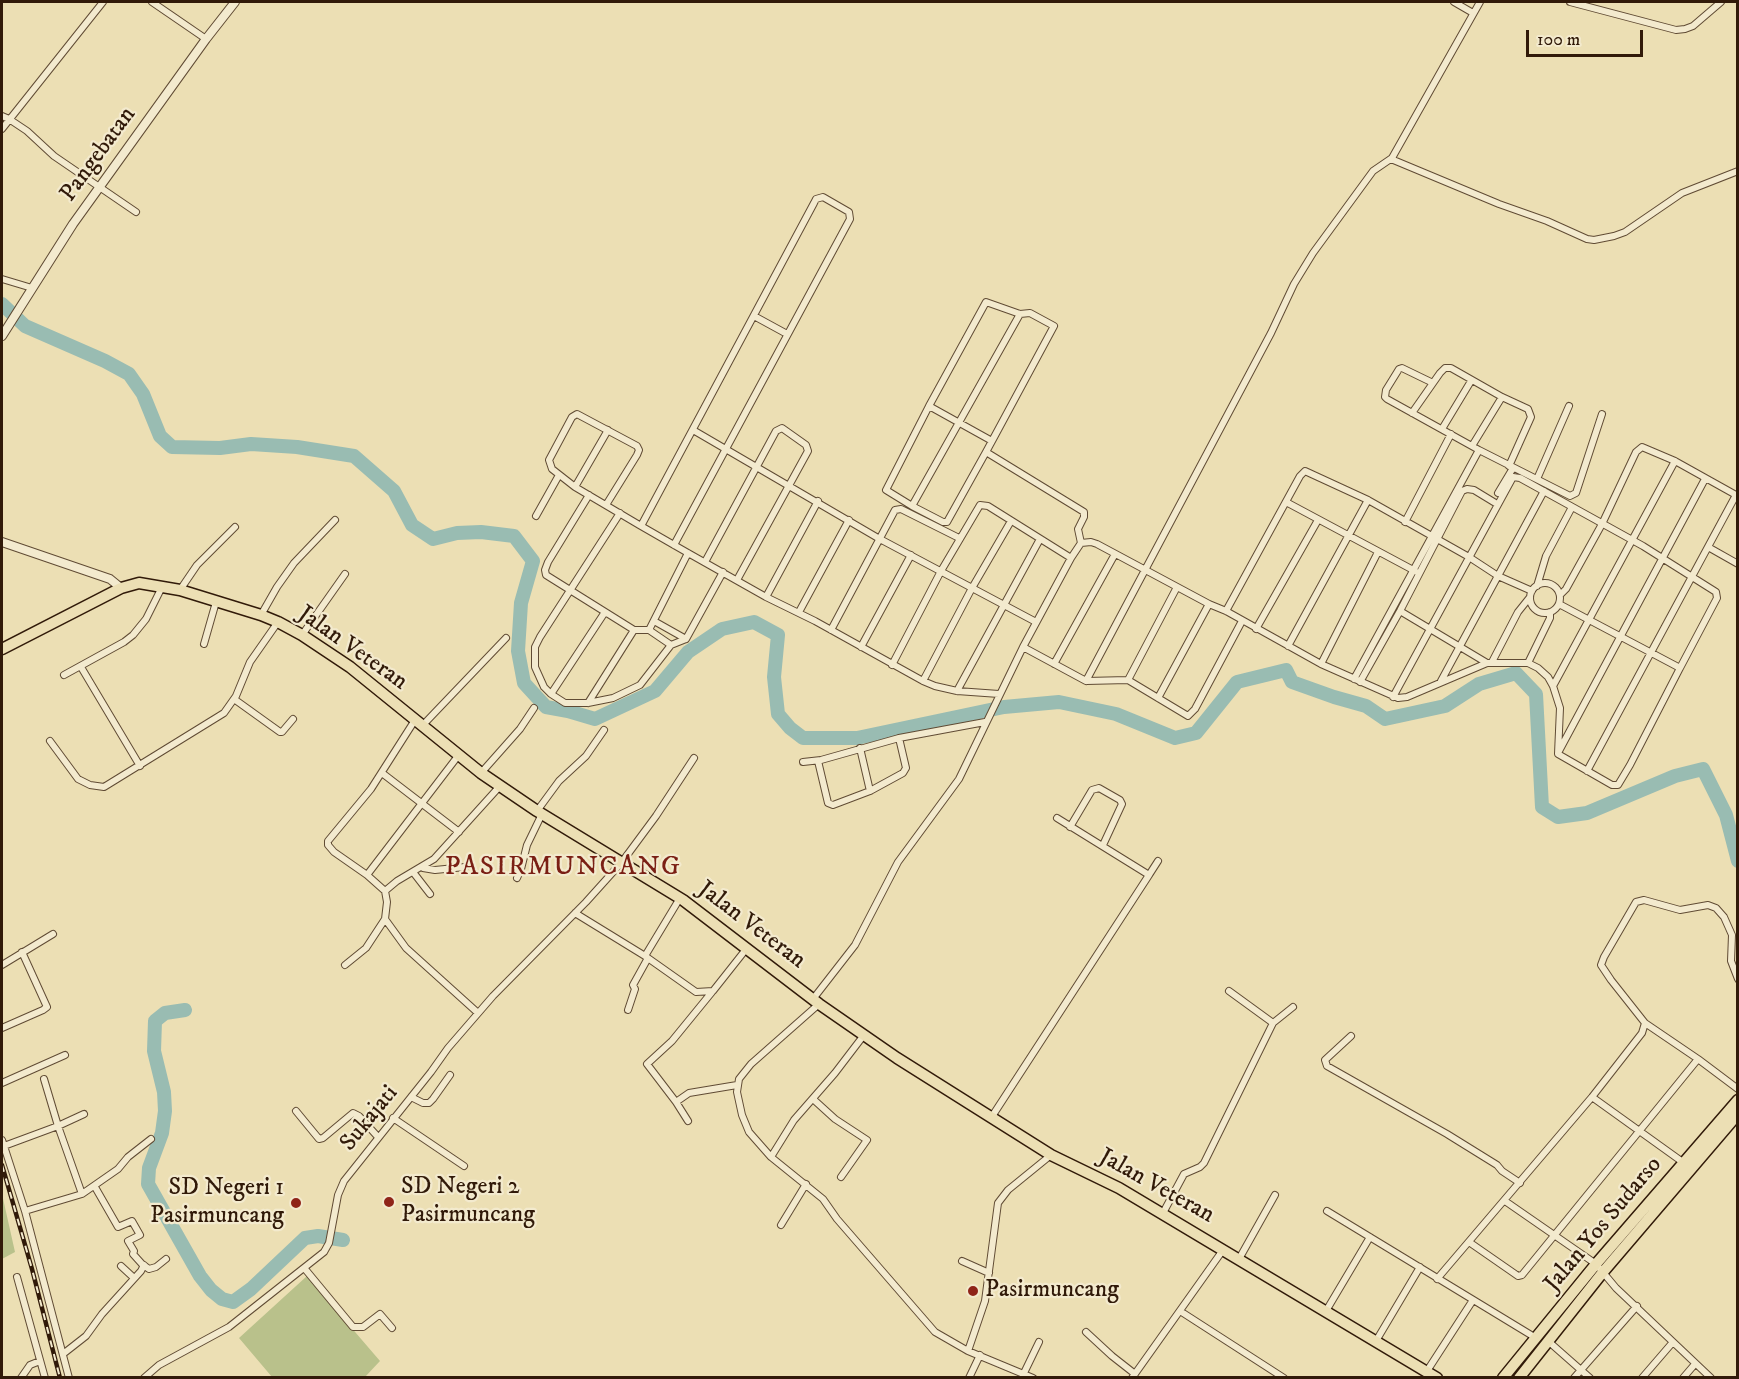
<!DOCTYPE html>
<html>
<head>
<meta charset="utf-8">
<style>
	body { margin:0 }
	#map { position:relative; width:1739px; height:1379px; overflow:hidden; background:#ecdfb4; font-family:"IM FELL DW Pica",serif }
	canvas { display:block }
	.frame { position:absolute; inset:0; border:3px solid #311a09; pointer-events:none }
	.scale { position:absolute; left:1526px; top:30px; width:117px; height:27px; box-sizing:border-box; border:3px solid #311a09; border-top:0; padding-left:8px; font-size:18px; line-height:21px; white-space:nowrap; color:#311a09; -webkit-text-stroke:4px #f3eace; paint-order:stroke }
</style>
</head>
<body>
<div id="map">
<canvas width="1739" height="1379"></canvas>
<div class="frame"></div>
<div class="scale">100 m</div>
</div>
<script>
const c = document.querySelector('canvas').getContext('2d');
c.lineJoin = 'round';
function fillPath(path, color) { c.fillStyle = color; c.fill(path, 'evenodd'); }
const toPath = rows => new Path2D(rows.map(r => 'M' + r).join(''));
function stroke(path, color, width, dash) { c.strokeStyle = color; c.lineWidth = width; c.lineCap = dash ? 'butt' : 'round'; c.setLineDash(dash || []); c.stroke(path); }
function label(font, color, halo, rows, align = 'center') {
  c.font = font + ' "IM FELL DW Pica",serif'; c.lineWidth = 4.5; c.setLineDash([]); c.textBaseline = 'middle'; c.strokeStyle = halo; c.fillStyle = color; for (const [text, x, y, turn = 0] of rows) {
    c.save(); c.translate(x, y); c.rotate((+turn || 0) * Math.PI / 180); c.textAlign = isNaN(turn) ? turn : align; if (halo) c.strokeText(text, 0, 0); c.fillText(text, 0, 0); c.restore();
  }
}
fillPath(toPath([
	[2,1194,15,1252,2,1259],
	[307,1276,380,1361,365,1377,272,1377,239,1338]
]), '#b9c18b');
stroke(toPath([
	[2,304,25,326,105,361,129,374,143,394,160,436,172,447,220,448,251,444,297,447,354,456,394,491,412,525,433,539,457,533,481,532,514,536,533,561,521,603,518,651,524,683,546,707,568,711,595,719,655,691,688,652,722,629,754,622,778,635,774,677,778,714,790,728,803,738,857,738,1004,707,1059,702,1116,714,1175,738,1196,733,1237,682,1286,670,1292,682,1334,697,1366,706,1385,719,1445,706,1479,684,1516,673,1536,694,1542,807,1558,817,1587,813,1675,776,1703,769,1726,815,1738,861],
	[185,1010,165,1013,155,1021,154,1051,164,1092,165,1111,162,1133,149,1168,148,1184,200,1276,211,1290,222,1299,233,1302,251,1289,305,1238,318,1236,343,1240]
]), '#99bcb2', 14);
const minor = toPath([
	[152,2,206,39],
	[1454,2,1473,13],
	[1570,2,1676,30,1685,29,1693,26,1721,2],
	[2,116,9,119,27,131,54,156,136,212],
	[2,129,103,2],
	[1391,159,1499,204,1547,221,1587,239,1594,240,1614,236,1625,232,1682,193,1738,171],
	[2,279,32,288],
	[754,316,787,334],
	[1433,383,1402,368,1399,369,1386,390,1385,397,1387,399,1479,450,1570,496,1576,493,1602,414],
	[929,406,992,441,986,452,1084,512,1084,517,1078,529,1081,543],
	[1412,413,1440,373,1445,368,1451,368,1502,397,1528,409,1531,417,1509,466],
	[1442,429,1471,381],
	[608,430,575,487,641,526],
	[693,430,878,538,1036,622],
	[1472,446,1502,397],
	[986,452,947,522,943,522,912,506,886,490,929,406,986,302,1020,314,1030,313,1054,326,992,441],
	[1537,479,1569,406],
	[575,487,552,469,549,460,572,417,577,414,637,446,639,450,637,455,606,505],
	[1498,493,1513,468],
	[589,495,548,562,545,570,546,575,634,630,649,630,688,553],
	[1286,502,1415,571],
	[912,506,1020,314],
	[536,516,559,475],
	[1405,522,1451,434],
	[674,545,850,219,849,212,823,197,816,199,814,203,641,526,674,545,688,553,766,597,815,621,923,681,935,686,957,691,999,694],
	[1708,547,1738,564],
	[705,562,776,431,782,428,806,445,808,451,737,580],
	'1530 598a15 15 0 1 1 30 0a15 15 0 1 1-30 0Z',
	[1537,586,1546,556,1572,507],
	[180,590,197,565,235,527],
	[1560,595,1566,589,1602,524,1636,452,1642,447,1675,461,1736,495,1587,771],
	[766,597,818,501],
	[1226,611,1300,476,1305,471,1368,500,1469,557,1498,576,1532,591],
	[1400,611,1487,663],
	[605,612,551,694,565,703,588,703,613,698,640,685,671,645,686,639,723,572],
	[799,612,849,520],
	[261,615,277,587,294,563,335,520],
	[654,621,686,639],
	[1256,629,1318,520],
	[649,630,671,645],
	[831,630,895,510,901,509,959,538],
	[302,635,345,574],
	[204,644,216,602],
	[1288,646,1368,500],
	[861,647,911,555],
	[1023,647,1086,681,1128,680,1188,716,1195,709,1242,621],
	[1492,662,1518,612,1530,597],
	[1528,663,1550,618,1550,612],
	[1054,664,1115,554],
	[1321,664,1378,552],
	[892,665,941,571,980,505,988,506,1071,558],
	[81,667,140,766],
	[64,675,124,642,133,635,146,619,162,587],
	[1354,679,1479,450],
	[1128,680,1177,587],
	[923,681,972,588,1011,521],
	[1086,681,1271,333,1294,284,1313,253,1373,171,1392,158,1480,2],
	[1441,681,1544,491],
	[1360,682,1400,611,1462,491,1467,489,1474,490,1497,504],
	[1553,686,1675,461],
	[957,691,1040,539],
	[551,694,544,687,535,667,535,647,540,637,620,513],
	[1393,697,1513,477,1520,478,1643,546,1716,592,1717,598,1680,668],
	[1158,698,1209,604],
	[234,699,280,732,282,732,293,719],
	[588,703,634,630],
	[415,720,371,789,328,841,328,845,334,852,367,875,458,756],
	[422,726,506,638],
	[50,741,78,779,90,785,104,787,224,713,236,696,250,662,278,622],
	[860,748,870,791],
	[1559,751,1705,479],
	[818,761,828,803,833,805,870,791,903,773,906,768,899,738],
	[803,762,821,760,899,738,985,722],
	[382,773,459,832],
	[481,773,520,729,534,708],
	[537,811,559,781,586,756,604,730],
	[1057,818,1149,875,1158,861],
	[1070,827,1092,790,1099,788,1120,800,1122,804,1103,845],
	[423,868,435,870,465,867],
	[413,872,430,894],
	[517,878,521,869,527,845,542,814],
	[385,891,397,881,434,859,500,786],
	[575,913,645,956,696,992,713,991,747,948],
	[385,919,406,948,478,1013],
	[645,956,680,898],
	[2,965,53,934],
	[345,965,366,948,385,919,387,902,385,891,367,875],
	[1229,991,1273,1023],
	[813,999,855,945,898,862,959,779,1023,647,1071,558,1081,543,1091,542,1097,544,1209,604,1226,611,1321,664,1398,698,1407,697,1487,663,1528,663,1538,668,1548,677,1553,686,1560,708,1558,754,1612,785,1618,785,1630,765,1680,668,1559,604],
	[819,1004,751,1064,739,1079,737,1092,742,1115,749,1132,771,1157,823,1199,837,1219,935,1332,968,1351,1033,1378],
	[628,1010,635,989,633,985,648,958],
	[1645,1023,1698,1059,1738,1089],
	[2,1028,43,1010,47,1007,22,952],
	[1351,1036,1325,1060,1327,1066,1447,1134,1497,1165,1502,1171,1520,1183],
	[44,1079,58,1126,82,1194],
	[2,1083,65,1055],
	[411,1097,423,1103,429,1103,433,1099,450,1075],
	[1592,1097,1684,1163],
	[813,1099,835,1119,867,1140,841,1177],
	[676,1102,689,1093,737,1085],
	[296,1111,319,1139,323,1138,353,1113,359,1116,378,1137],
	[393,1118,464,1166],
	[991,1118,1149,875],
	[688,1121,676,1102,647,1064,672,1041,712,992],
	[2,1140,25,1211,69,1378],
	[4,1146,58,1126,84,1114],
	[771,1157,794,1120,835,1073,864,1035],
	[95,1187,118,1227,132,1221,140,1235,128,1241,134,1251,133,1254,142,1264,149,1269,156,1267,166,1259],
	[1505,1201,1596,1264,1616,1288,1711,1378],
	[25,1211,82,1194,118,1169,128,1157,151,1139],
	[1327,1211,1536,1338],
	[1163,1213,1184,1174,1200,1167,1204,1163,1273,1023,1293,1007],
	[781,1225,806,1184],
	[1469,1242,1518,1276,1522,1275,1698,1059],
	[1239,1259,1275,1195],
	[962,1261,989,1273],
	[121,1266,134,1278],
	[305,1269,353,1327,363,1327,380,1314,392,1328],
	[17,1277,45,1378],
	[1437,1279,1592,1097,1642,1033,1645,1023,1611,980,1601,965,1604,957,1636,902,1644,900,1680,910,1708,905,1716,908,1724,917,1732,935,1731,961,1738,979],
	[1180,1311,1284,1378],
	[1326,1311,1370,1237],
	[1086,1332,1112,1356,1135,1374],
	[1376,1341,1420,1267],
	[1548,1341,1590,1378],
	[968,1351,985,1301,998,1203,1008,1190,1051,1155],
	[63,1354,86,1336,102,1314,141,1271,144,1265],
	[1427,1371,1473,1300],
	[1024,1373,1039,1342],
	[21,1378,30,1365,40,1361],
	[144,1378,159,1365,229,1327,324,1252,329,1243,338,1195,344,1181,431,1072,448,1048,493,996,586,902,622,862,656,816,694,758],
	[969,1378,980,1355],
	[1132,1378,1223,1250],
	[1574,1378,1637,1306],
	[1642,1378,1673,1342],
	[1683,1378,1695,1364]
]);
const tertiary = toPath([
	[2,336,73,224,206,39,235,2],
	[2,542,110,579,121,588]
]);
const trunk = toPath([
	[2,649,121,588,139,583,180,590,261,615,278,622,302,635,350,667,481,773,537,811,683,900,819,1004,897,1058,1051,1155,1119,1188,1437,1378],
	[1503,1378,1596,1264,1738,1100],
	[1519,1378,1603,1272,1738,1114]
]);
stroke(minor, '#604b34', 8);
stroke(tertiary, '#604b34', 10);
stroke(trunk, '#311a09', 13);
stroke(minor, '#f3eace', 6);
stroke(tertiary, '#f3eace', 8);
stroke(trunk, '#ecdfb4', 10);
const rail = toPath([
	[2,1165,32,1269,60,1378]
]);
stroke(rail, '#311a09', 4.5);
stroke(rail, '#f3eace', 2, [7]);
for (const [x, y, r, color] of [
	[389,1202,6,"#8f2418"],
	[296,1203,6,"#8f2418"],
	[973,1291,6,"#8f2418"]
]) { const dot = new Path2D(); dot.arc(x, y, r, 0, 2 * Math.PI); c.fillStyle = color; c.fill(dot); stroke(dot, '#f3eace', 2); }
label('24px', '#311a09', '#f3eace', [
	["Pangebatan",99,155,-54],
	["Jalan Veteran",352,649,35],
	["Jalan Veteran",751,926,37],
	["Sukajati",370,1119,-51],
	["Jalan Veteran",1156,1187,29],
	["Jalan Yos Sudarso",1604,1225,-50]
]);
label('24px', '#311a09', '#f3eace', [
	["SD Negeri 2",401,1188],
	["Pasirmuncang",401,1216],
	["SD Negeri 1",284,1189,"right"],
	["Pasirmuncang",284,1217,"right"],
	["Pasirmuncang",985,1291]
], 'left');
c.letterSpacing = '1.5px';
label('27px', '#7a1f14', '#f3eace', [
	["PASIRMUNCANG",563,868]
]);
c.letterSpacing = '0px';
</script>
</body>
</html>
